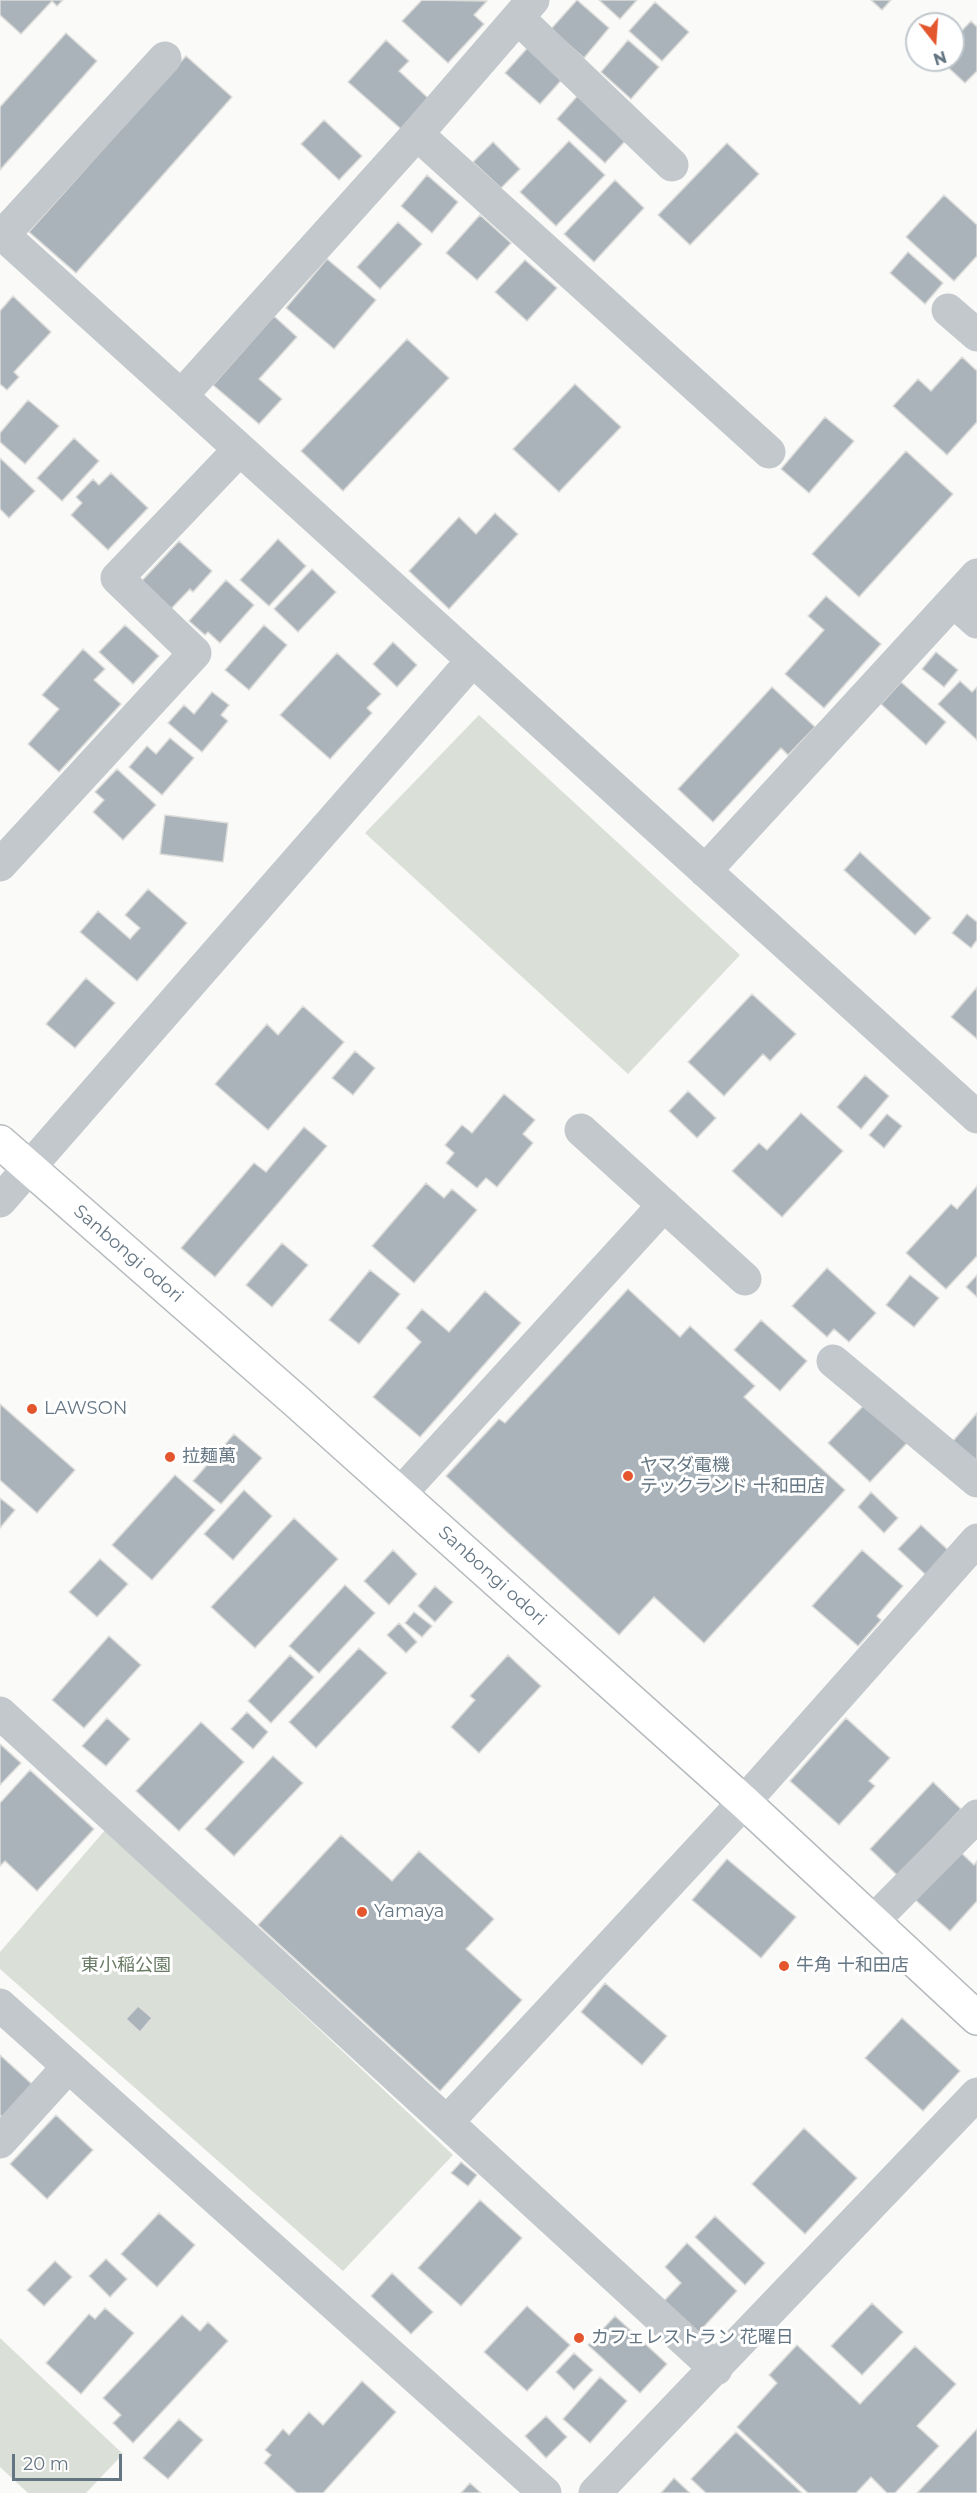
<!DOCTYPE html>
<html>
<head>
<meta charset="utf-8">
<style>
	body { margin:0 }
	#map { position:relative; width:977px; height:2493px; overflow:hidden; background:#fafaf8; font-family:Montserrat,sans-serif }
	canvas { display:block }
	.north { position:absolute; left:905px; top:12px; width:60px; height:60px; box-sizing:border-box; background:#fff; border:2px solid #c1c8cd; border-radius:50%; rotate:163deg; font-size:16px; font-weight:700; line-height:24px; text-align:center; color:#657683 }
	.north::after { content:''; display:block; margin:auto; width:21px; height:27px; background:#e4572e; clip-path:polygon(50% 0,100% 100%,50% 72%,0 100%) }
	.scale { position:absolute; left:12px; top:2454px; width:110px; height:27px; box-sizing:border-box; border:3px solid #657683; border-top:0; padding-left:8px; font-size:18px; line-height:21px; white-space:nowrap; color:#657683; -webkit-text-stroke:4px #fff; paint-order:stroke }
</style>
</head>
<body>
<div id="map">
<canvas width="977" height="2493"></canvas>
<div class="north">N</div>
<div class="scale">20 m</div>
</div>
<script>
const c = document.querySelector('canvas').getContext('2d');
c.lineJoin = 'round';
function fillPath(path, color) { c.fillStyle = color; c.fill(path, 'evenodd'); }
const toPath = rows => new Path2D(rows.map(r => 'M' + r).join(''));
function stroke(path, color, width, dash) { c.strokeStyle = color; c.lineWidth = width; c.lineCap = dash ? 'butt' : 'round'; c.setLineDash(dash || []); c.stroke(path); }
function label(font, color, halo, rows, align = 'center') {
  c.font = font + ' Montserrat,"Noto Sans JP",sans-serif'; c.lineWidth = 6; c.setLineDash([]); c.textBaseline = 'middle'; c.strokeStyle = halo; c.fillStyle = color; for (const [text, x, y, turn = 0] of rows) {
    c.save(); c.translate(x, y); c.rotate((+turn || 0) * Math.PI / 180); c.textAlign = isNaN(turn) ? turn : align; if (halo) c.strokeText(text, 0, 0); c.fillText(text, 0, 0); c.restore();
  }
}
fillPath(toPath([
	[479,715,740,955,628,1074,365,833],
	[106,1829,453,2155,343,2271,0,1969,0,1952],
	[0,2338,123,2454,86,2493,28,2493,0,2467]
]), '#dadfd7');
const building = toPath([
	[0,0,63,0,57,6,52,1,21,34,0,15,0,0],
	[422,0,487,1,474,15,484,24,448,63,402,21,422,0],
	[577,0,609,28,584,58,551,29,577,0],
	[599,0,637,0,620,19,599,0],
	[871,0,891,0,882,10,871,0],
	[655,2,689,32,662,61,629,31,655,2],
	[971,21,977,27,977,71,965,83,940,60,953,60,953,40,971,21],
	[66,33,97,61,0,170,0,107,66,33],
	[386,40,409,61,399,71,428,98,401,129,348,82,386,40],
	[628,40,659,67,631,99,601,72,628,40],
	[531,44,566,75,540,104,505,73,531,44],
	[186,56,232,97,76,273,29,232,186,56],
	[580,93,628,138,605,163,557,119,580,93],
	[324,120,362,156,339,180,301,144,324,120],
	[569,141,605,175,556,226,520,192,569,141],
	[493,142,520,169,501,188,473,162,493,142],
	[727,143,759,174,690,245,658,215,727,143],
	[427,175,458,202,432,233,401,206,427,175],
	[615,180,644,208,594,262,564,234,615,180],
	[944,195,977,225,977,256,954,281,906,237,944,195],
	[480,215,511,243,477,280,446,253,480,215],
	[398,222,422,244,380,289,357,267,398,222],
	[908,252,943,283,925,304,890,273,908,252],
	[327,259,376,300,334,349,286,308,327,259],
	[525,260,557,288,527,321,495,292,525,260],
	[13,296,51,332,14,372,19,377,7,390,0,384,0,311,13,296],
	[274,316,297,337,259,379,282,399,259,424,213,385,274,316],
	[407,339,449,378,343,491,301,451,407,339],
	[962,357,977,371,977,422,947,455,893,406,918,379,931,391,962,357],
	[575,384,621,427,559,492,513,449,575,384],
	[28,400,59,426,25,464,0,442,0,433,28,400],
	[825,417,854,441,809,493,781,469,825,417],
	[74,438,99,461,62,501,37,478,74,438],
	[906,451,953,494,859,597,812,554,906,451],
	[0,458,35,491,9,518,0,509,0,458],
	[111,473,148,508,108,550,71,515,82,503,76,497,93,479,99,485,111,473],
	[495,513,518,534,449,609,409,571,459,517,476,534,495,513],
	[278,539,306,566,269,606,240,580,278,539],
	[179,541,212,571,193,592,190,589,168,612,138,585,179,541],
	[312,569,336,592,298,632,274,609,312,569],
	[226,580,254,605,220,643,208,632,205,635,189,621,226,580],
	[826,596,881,644,824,708,785,674,824,630,808,616,826,596],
	[125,625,159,656,133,684,99,652,125,625],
	[264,625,287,645,249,690,225,670,264,625],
	[393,642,417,665,397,687,373,664,393,642],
	[83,649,105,669,94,680,121,704,59,772,28,744,59,709,42,695,83,649],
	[936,652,958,670,944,687,922,669,936,652],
	[337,653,381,694,367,708,372,713,330,759,280,715,337,653],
	[960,681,972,692,977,687,977,740,938,704,960,681],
	[901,682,946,722,926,745,881,704,901,682],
	[772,687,815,727,788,755,781,748,713,822,678,789,772,687],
	[212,692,229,705,221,715,228,721,202,752,168,723,184,705,194,714,212,692],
	[170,738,194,758,162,795,129,767,147,746,156,754,170,738],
	[117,769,156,805,123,840,93,812,104,800,95,792,117,769],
	[165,815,228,823,223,862,160,854,165,815],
	[860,852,931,918,915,935,844,870,860,852],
	[148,889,187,923,137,981,80,932,98,911,130,939,140,928,125,915,148,889],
	[967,914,977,922,977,940,971,948,952,933,967,914],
	[86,978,115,1003,75,1048,46,1024,86,978],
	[977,987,977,1039,951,1017,977,987],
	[752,994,796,1034,770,1061,763,1054,724,1096,688,1062,752,994],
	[303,1006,344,1042,268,1130,215,1084,267,1024,278,1035,303,1006],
	[355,1051,375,1068,353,1095,332,1078,355,1051],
	[865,1075,889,1096,861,1129,837,1107,865,1075],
	[688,1091,716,1118,697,1138,669,1111,688,1091],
	[504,1094,535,1120,523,1134,533,1143,497,1187,486,1178,477,1188,446,1163,454,1153,445,1145,462,1125,472,1133,504,1094],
	[801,1113,843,1151,782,1217,732,1171,759,1143,767,1150,801,1113],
	[887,1114,902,1126,884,1148,869,1135,887,1114],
	[304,1127,327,1146,215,1277,181,1248,254,1163,266,1172,304,1127],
	[426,1183,444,1198,452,1189,477,1210,414,1283,372,1246,426,1183],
	[977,1186,977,1256,946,1289,906,1253,951,1204,957,1209,977,1186],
	[282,1243,308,1265,272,1307,246,1285,282,1243],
	[827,1268,876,1313,849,1342,834,1329,827,1337,792,1306,827,1268],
	[370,1270,400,1294,359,1344,329,1320,370,1270],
	[910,1275,939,1298,914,1327,886,1305,910,1275],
	[977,1275,977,1297,966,1287,977,1275],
	[628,1289,680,1337,690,1326,755,1386,744,1397,845,1490,704,1643,654,1597,619,1635,446,1476,499,1419,505,1423,628,1289],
	[485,1291,521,1323,420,1437,373,1397,421,1342,406,1328,422,1309,449,1332,485,1291],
	[761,1320,807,1361,780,1391,734,1350,761,1320],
	[0,1404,75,1470,37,1513,0,1480,0,1404],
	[865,1404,907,1443,870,1482,828,1443,865,1404],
	[977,1413,977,1461,953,1441,977,1413],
	[234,1434,262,1458,221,1504,193,1481,234,1434],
	[175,1475,215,1510,152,1580,112,1545,175,1475],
	[244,1490,272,1516,233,1560,204,1534,244,1490],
	[871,1492,898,1518,884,1533,858,1507,871,1492],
	[0,1498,15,1510,0,1528,0,1498],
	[294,1518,338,1559,255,1648,211,1607,294,1518],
	[921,1525,948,1550,926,1575,898,1549,921,1525],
	[393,1550,417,1574,389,1605,364,1581,393,1550],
	[862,1550,903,1586,877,1616,881,1620,858,1646,812,1606,862,1550],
	[100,1559,128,1584,97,1617,69,1592,100,1559],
	[345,1585,375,1613,319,1673,289,1646,345,1585],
	[435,1586,453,1602,435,1622,418,1606,435,1586],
	[414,1612,432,1626,422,1637,405,1623,414,1612],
	[399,1623,417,1642,406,1653,387,1635,399,1623],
	[109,1636,141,1665,84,1728,52,1700,109,1636],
	[359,1648,387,1673,316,1748,289,1722,359,1648],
	[290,1655,314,1677,271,1723,248,1701,290,1655],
	[508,1655,541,1686,479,1753,451,1727,475,1700,470,1696,508,1655],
	[247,1712,268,1732,253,1749,231,1729,247,1712],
	[107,1718,130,1739,106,1766,82,1746,107,1718],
	[846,1718,890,1758,869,1781,875,1786,839,1825,790,1781,846,1718],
	[201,1722,244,1762,179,1831,136,1791,201,1722],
	[0,1744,21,1763,0,1785,0,1744],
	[273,1756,303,1783,234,1856,205,1829,273,1756],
	[30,1770,94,1829,37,1891,5,1861,0,1866,0,1803,30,1770],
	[933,1782,961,1809,898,1876,870,1849,933,1782],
	[341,1835,392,1881,419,1851,494,1919,466,1949,522,2000,440,2091,258,1925,341,1835],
	[955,1847,974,1865,977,1861,977,1901,950,1931,911,1896,955,1847],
	[727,1859,796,1917,761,1958,692,1900,727,1859],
	[605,1983,667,2036,642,2065,581,2012,605,1983],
	[138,2006,152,2018,140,2032,126,2019,138,2006],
	[902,2018,960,2071,923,2111,865,2058,902,2018],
	[0,2055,34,2086,4,2118,0,2115,0,2055],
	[56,2115,93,2150,47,2199,10,2164,56,2115],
	[804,2128,857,2178,805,2234,752,2184,804,2128],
	[461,2162,477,2175,468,2186,451,2173,461,2162],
	[480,2200,522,2238,461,2306,418,2268,480,2200],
	[159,2213,195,2245,157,2287,121,2254,159,2213],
	[715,2216,765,2263,745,2285,695,2237,715,2216],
	[687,2243,737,2291,697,2334,663,2302,681,2283,665,2267,687,2243],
	[106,2259,127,2279,110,2297,89,2276,106,2259],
	[55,2261,72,2277,44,2306,27,2290,55,2261],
	[392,2273,433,2312,411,2334,371,2296,392,2273],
	[872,2303,903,2332,862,2375,831,2346,872,2303],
	[527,2306,570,2345,527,2391,484,2352,527,2306],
	[105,2308,134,2333,81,2394,46,2363,89,2314,95,2319,105,2308],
	[182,2315,200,2331,208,2322,228,2341,133,2443,113,2423,121,2415,103,2398,182,2315],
	[615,2316,667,2364,640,2393,588,2345,615,2316],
	[797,2345,860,2404,915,2346,956,2384,917,2426,939,2446,895,2493,887,2493,871,2477,856,2493,808,2493,737,2427,777,2383,769,2375,797,2345],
	[574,2353,593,2370,574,2390,556,2372,574,2353],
	[600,2377,627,2401,590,2443,563,2419,600,2377],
	[362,2381,396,2412,323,2493,297,2493,264,2463,271,2455,265,2450,283,2429,289,2435,309,2412,323,2425,362,2381],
	[546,2416,567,2437,546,2458,525,2436,546,2416],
	[179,2419,203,2440,168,2479,143,2458,179,2419],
	[977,2429,977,2493,917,2493,977,2429],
	[736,2432,802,2493,706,2493,691,2479,736,2432],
	[674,2478,690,2493,661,2493,674,2478],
	[470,2483,481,2493,461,2493,470,2483]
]);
fillPath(building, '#aab3b9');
stroke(building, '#dcdcda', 1.5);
const major = toPath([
	[0,1142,296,1401,744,1802,977,2018]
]);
stroke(major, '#b5babe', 36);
stroke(toPath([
	[518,18,672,165],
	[417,134,769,452],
	[0,232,977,1117],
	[3,235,165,58],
	[948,310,977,335],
	[182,395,417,134,533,0],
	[953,601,977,622],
	[0,865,195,653,117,578,239,450],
	[705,871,977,575],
	[581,1130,745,1279],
	[0,1201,472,661],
	[833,1361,977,1481],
	[400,1494,664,1205],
	[0,1713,716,2369],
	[873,1921,977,1816],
	[0,2005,545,2493],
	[448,2121,744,1802,977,1540],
	[0,2142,68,2067],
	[595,2493,977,2094]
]), '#c3c8cc', 33);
stroke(major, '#fff', 33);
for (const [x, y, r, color] of [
	[32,1409,6,"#e4572e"],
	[170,1457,6,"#e4572e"],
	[628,1476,6,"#e4572e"],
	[362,1912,6,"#e4572e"],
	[784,1966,6,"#e4572e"],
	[579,2338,6,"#e4572e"]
]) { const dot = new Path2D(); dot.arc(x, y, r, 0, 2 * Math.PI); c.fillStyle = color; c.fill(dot); stroke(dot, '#fff', 2); }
label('18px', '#657683', '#fff', [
	["Sanbongi odori",128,1254,41],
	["Sanbongi odori",492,1576,42]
]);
label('18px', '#657683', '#fff', [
	["LAWSON",44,1409],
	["拉麺萬",182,1457],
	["ヤマダ電機",640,1466],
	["テックランド 十和田店",640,1487],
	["Yamaya",374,1912],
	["牛角 十和田店",796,1966],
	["カフェレストラン 花曜日",591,2338]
], 'left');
label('18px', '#687a64', '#fff', [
	["東小稲公園",126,1966]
]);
</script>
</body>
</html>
